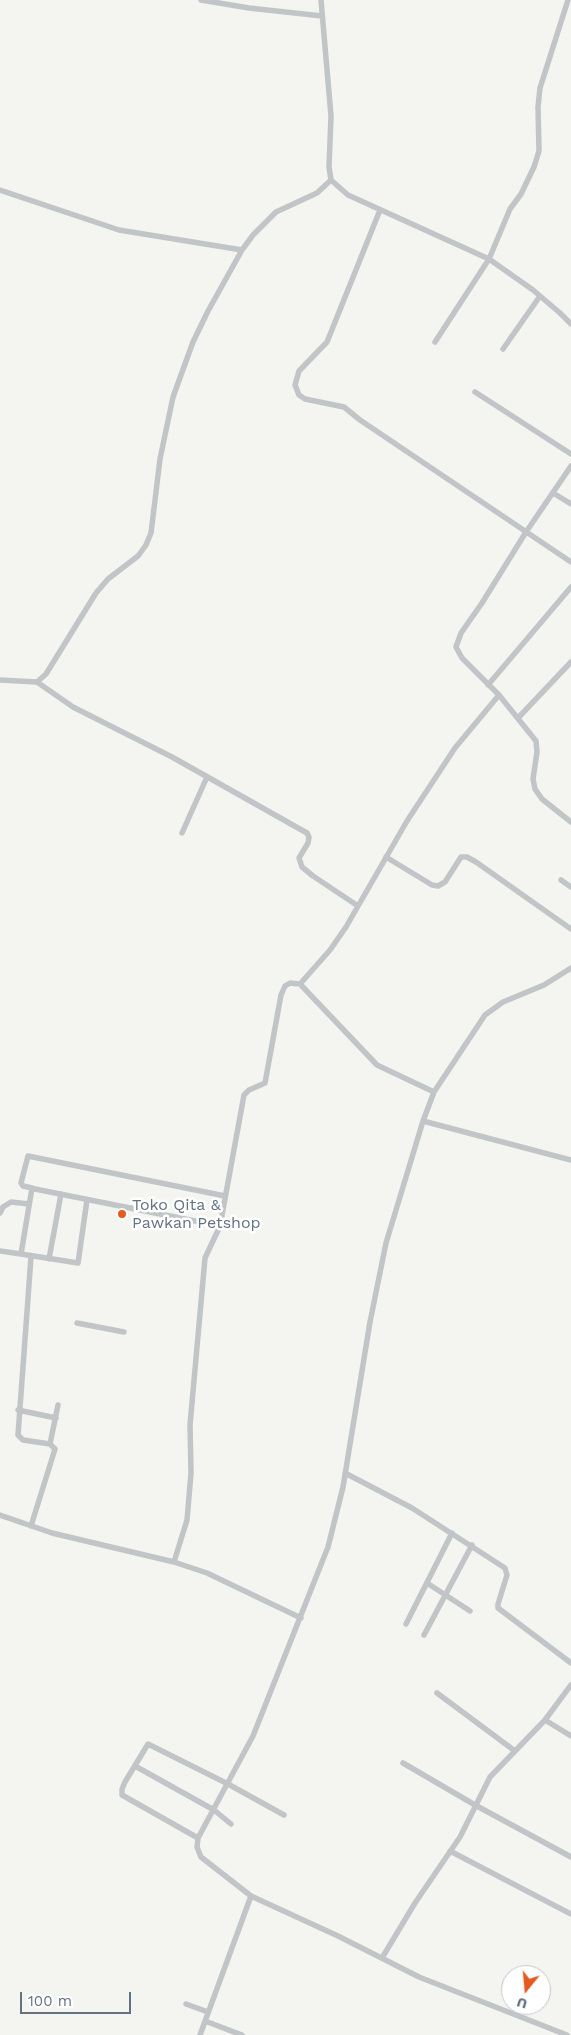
<!DOCTYPE html>
<html>
<head>
<meta charset="utf-8">
<style>
	body { margin:0 }
	#map { position:relative; width:571px; height:2035px; overflow:hidden; background:#f4f4f0; font-family:"Work Sans",sans-serif }
	canvas { display:block }
	.north { position:absolute; left:501px; top:1965px; width:50px; height:50px; box-sizing:border-box; background:#fff; border:1px solid #c1c7cd; border-radius:50%; rotate:197deg; font-size:14px; font-weight:700; line-height:20px; text-align:center; color:#637281 }
	.north::after { content:''; display:block; margin:auto; width:18px; height:22px; background:#e45b20; clip-path:polygon(50% 0,100% 100%,50% 72%,0 100%) }
	.scale { position:absolute; left:20px; top:1992px; width:111px; height:22px; box-sizing:border-box; border:2px solid #637281; border-top:0; padding-left:6px; font-size:15px; line-height:18px; white-space:nowrap; color:#637281; -webkit-text-stroke:4px #fff; paint-order:stroke }
</style>
</head>
<body>
<div id="map">
<canvas width="571" height="2035"></canvas>
<div class="north">U</div>
<div class="scale">100 m</div>
</div>
<script>
const c = document.querySelector('canvas').getContext('2d');
c.lineJoin = 'round';
const toPath = rows => new Path2D(rows.map(r => 'M' + r).join(''));
function stroke(path, color, width, dash) { c.strokeStyle = color; c.lineWidth = width; c.lineCap = dash ? 'butt' : 'round'; c.setLineDash(dash || []); c.stroke(path); }
function label(font, color, halo, rows, align = 'center') {
  c.font = font + ' "Work Sans",sans-serif'; c.lineWidth = 5; c.setLineDash([]); c.textBaseline = 'middle'; c.strokeStyle = halo; c.fillStyle = color; for (const [text, x, y, turn = 0] of rows) {
    c.save(); c.translate(x, y); c.rotate((+turn || 0) * Math.PI / 180); c.textAlign = isNaN(turn) ? turn : align; if (halo) c.strokeText(text, 0, 0); c.fillText(text, 0, 0); c.restore();
  }
}
stroke(toPath([
	[201,0,249,8,322,16],
	[321,0,331,116,329,167,331,180,348,195,489,259,533,290,560,313,571,324],
	[0,190,119,230,242,250],
	[380,210,327,342,299,371,295,385,299,395,305,399,344,407,360,420,571,562],
	[435,342,489,259,510,209,521,194,534,167,539,151,538,107,540,88,568,0],
	[503,349,540,296],
	[475,392,571,454],
	[571,466,526,532,482,603,461,633,456,647,462,658,499,695,536,741,537,752,533,779,535,789,542,799,571,822],
	[553,493,571,504],
	[0,680,37,682,73,707,172,757,307,833,309,837,308,843,299,858,302,867,313,876,358,906],
	[37,682,46,674,96,593,108,579,138,556,146,545,151,533,160,459,173,397,193,342,208,311,242,250,253,235,276,212,317,193,331,180],
	[488,685,571,587],
	[518,718,571,662],
	[182,833,207,777],
	[386,857,432,885,438,886,445,882,461,857,467,857,476,862,571,929],
	[561,880,571,887],
	[300,984,290,983,285,986,281,995,265,1083,249,1090,244,1095,220,1226,205,1258,190,1425,191,1473,187,1520,174,1562,207,1573,301,1618],
	[434,1092,377,1065,300,984,330,950,346,927,407,821,455,748,499,695],
	[423,1121,571,1160],
	[32,1188,23,1186,21,1183,28,1156,225,1196],
	[87,1200,78,1263,21,1254,32,1188,35,1189,220,1226],
	[0,1213,3,1207,11,1202,29,1204],
	[0,1251,21,1254],
	[49,1259,61,1194],
	[77,1323,124,1332],
	[18,1410,56,1418],
	[50,1444,58,1405],
	[345,1473,412,1508,505,1568,507,1575,498,1604,498,1608,571,1663],
	[0,1515,52,1533,174,1562],
	[31,1526,55,1449,50,1444,23,1440,18,1435,31,1257],
	[427,1583,470,1611],
	[406,1624,452,1533],
	[424,1635,472,1545],
	[437,1693,515,1751],
	[545,1720,571,1736],
	[403,1763,475,1805,571,1857],
	[135,1766,214,1810,231,1824],
	[198,1838,122,1795,122,1789,125,1782,148,1744,228,1784,284,1815],
	[450,1851,571,1914],
	[251,1896,338,1936,419,1977,567,2035],
	[382,1958,415,1903,460,1837,490,1777,545,1720,571,1685],
	[186,2004,208,2012],
	[205,2021,242,2035],
	[200,2035,251,1896,201,1857,197,1847,198,1838,253,1736,328,1547,343,1487,370,1322,386,1243,423,1121,434,1092,485,1015,503,1002,544,985,571,968]
]), '#c1c5c8', 5.5);
for (const [x, y, r, color] of [
	[122,1214,5,"#e45b20"]
]) { const dot = new Path2D(); dot.arc(x, y, r, 0, 2 * Math.PI); c.fillStyle = color; c.fill(dot); stroke(dot, '#fff', 2); }
label('16px', '#637281', '#fff', [
	["Toko Qita &",132,1205],
	["Pawkan Petshop",132,1223]
], 'left');
</script>
</body>
</html>
